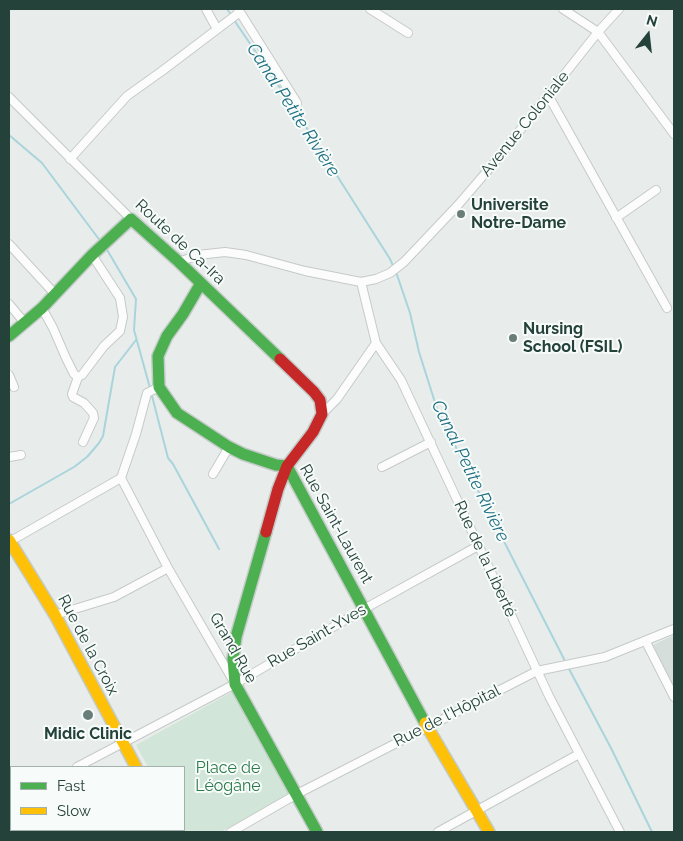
<!DOCTYPE html>
<html>
<head>
<meta charset="utf-8">
<style>
	body { margin:0 }
	#map { position:relative; width:683px; height:841px; overflow:hidden; background:#e8edeb; font-family:Raleway,sans-serif }
	canvas { display:block }
	.frame { position:absolute; inset:0; border:10px solid #24423a; pointer-events:none }
	.legend { position:absolute; left:10px; top:766px; width:175px; height:65px; box-sizing:border-box; background:#f7fbf9; border:1px solid #a3b1ad; margin:0; padding:6px 9px; list-style:none; font-size:15px; color:#24423a }
	.legend li { display:flex; align-items:center; gap:10px; height:25px }
	.legend b { width:25px; border:1px solid #a3b1ad }
	.north { position:absolute; left:623px; top:10px; width:50px; height:50px; -webkit-text-stroke:4px #f7fbf9; paint-order:stroke; rotate:16deg; font-size:14px; font-weight:700; line-height:20px; text-align:center; color:#24423a }
	.north::after { content:''; display:block; margin:auto; width:18px; height:22px; background:#24423a; clip-path:polygon(50% 0,100% 100%,50% 72%,0 100%) }
</style>
</head>
<body>
<div id="map">
<canvas width="683" height="841"></canvas>
<div class="frame"></div>
<ul class="legend">
<li><b style="height:6px;background:#4caf50"></b>Fast</li>
<li><b style="height:6px;background:#ffc107"></b>Slow</li>
</ul>
<div class="north">N</div>
</div>
<script>
const c = document.querySelector('canvas').getContext('2d');
c.lineJoin = 'round';
function fillPath(path, color) { c.fillStyle = color; c.fill(path, 'evenodd'); }
const toPath = rows => new Path2D(rows.map(r => 'M' + r).join(''));
function stroke(path, color, width, dash) { c.strokeStyle = color; c.lineWidth = width; c.lineCap = dash ? 'butt' : 'round'; c.setLineDash(dash || []); c.stroke(path); }
function label(font, color, halo, rows, align = 'center') {
  c.font = font + ' Raleway,sans-serif'; c.lineWidth = 4; c.setLineDash([]); c.textBaseline = 'middle'; c.strokeStyle = halo; c.fillStyle = color; for (const [text, x, y, turn = 0] of rows) {
    c.save(); c.translate(x, y); c.rotate((+turn || 0) * Math.PI / 180); c.textAlign = isNaN(turn) ? turn : align; if (halo) c.strokeText(text, 0, 0); c.fillText(text, 0, 0); c.restore();
  }
}
fillPath(toPath([
	[674,635,674,690,651,646]
]), '#d6dedb');
fillPath(toPath([
	[232,692,289,795,221,832,184,832,183,830,184,767,148,767,136,745]
]), '#d1e6d8');
stroke(toPath([
	[227,9,232,16],
	[234,20,301,119,390,259,394,268],
	[9,135,42,163,101,242],
	[106,248,136,299,134,330,150,388],
	[396,272,410,313,419,352,438,412,566,663],
	[151,392,168,458,173,464,219,549],
	[9,504,74,467,87,457,99,443,103,436,115,367,136,340],
	[568,667,611,748,652,832]
]), '#a9d4db', 2);
const street = toPath([
	[206,9,217,29],
	[238,9,297,103],
	[370,9,408,33],
	[563,9,598,32,674,134],
	[548,95,667,308],
	[9,97,131,219],
	[70,159,127,96,162,71,240,12],
	[616,218,656,190],
	[9,244,54,293],
	[179,262,198,255,225,252,246,255,305,271,361,282,376,279,390,273,404,262,458,205,494,163,598,32,619,9],
	[361,282,376,343,401,380,549,696,620,832],
	[9,304,24,322],
	[42,308,53,328,66,358,74,374,78,377],
	[9,375,14,387],
	[322,414,337,399,376,343],
	[83,442,94,418,93,413,84,403,73,397,72,394,78,377,82,375,104,346,120,331,123,317,120,298,92,255],
	[9,457,21,455],
	[382,467,431,442],
	[213,474,229,447],
	[121,478,168,568,234,682],
	[9,542,121,478,136,434,147,393,159,387],
	[55,615,114,597,168,568],
	[646,642,674,697],
	[77,767,235,684,364,609,478,546],
	[9,802,11,801],
	[9,828,11,832],
	[231,832,297,794,537,671,605,657,674,629],
	[438,832,579,754]
]);
const fast = toPath([
	[201,283,183,314,167,336,158,356,159,387,177,413,229,447,243,454,276,465,287,466,425,723],
	[9,336,42,308,92,255,131,219,179,262,280,359],
	[266,532,236,637,233,659,235,684,317,832],
	[170,830,172,832]
]);
const slow = toPath([
	[9,540,55,615,136,767],
	[425,723,489,832]
]);
const jam = toPath([
	[266,532,278,489,287,466,313,432,322,414,320,400,314,392,280,359]
]);
stroke(street, '#c5cac8', 10);
stroke(fast, '#c3cbc8', 14);
stroke(slow, '#c3cbc8', 14);
stroke(jam, '#c3cbc8', 14);
stroke(street, '#fcfcfc', 8);
stroke(fast, '#4caf50', 11);
stroke(slow, '#ffc107', 11);
stroke(jam, '#c62828', 11);
for (const [x, y, r, color] of [
	[461,214,5,"#697e78"],
	[513,338,5,"#697e78"],
	[88,715,6,"#697e78"]
]) { const dot = new Path2D(); dot.arc(x, y, r, 0, 2 * Math.PI); c.fillStyle = color; c.fill(dot); stroke(dot, '#f7fbf9', 2); }
label('16px', '#24423a', '#f7fbf9', [
	["Avenue Coloniale",525,124,-51],
	["Route de Ca-Ira",180,242,43],
	["Rue Saint-Laurent",336,524,61],
	["Rue de la Liberté",485,559,65],
	["Rue Saint-Yves",317,636,-30],
	["Rue de la Croix",88,645,62],
	["Grand Rue",233,648,60],
	["Rue de l'Hôpital",447,716,-27]
]);
label('bold 16px', '#24423a', '#f7fbf9', [
	["Universite",471,205],
	["Notre-Dame",471,223],
	["Nursing",523,329],
	["School (FSIL)",523,347],
	["Midic Clinic",88,734,"center"]
], 'left');
label('16px', '#2d7a4b', '#f7fbf9', [
	["Place de",228,768],
	["Léogâne",228,786]
]);
label('italic 18px', '#1c6f80', '#f7fbf9', [
	["Canal Petite Rivière",293,110,57],
	["Canal Petite Rivière",470,471,64]
]);
</script>
</body>
</html>
